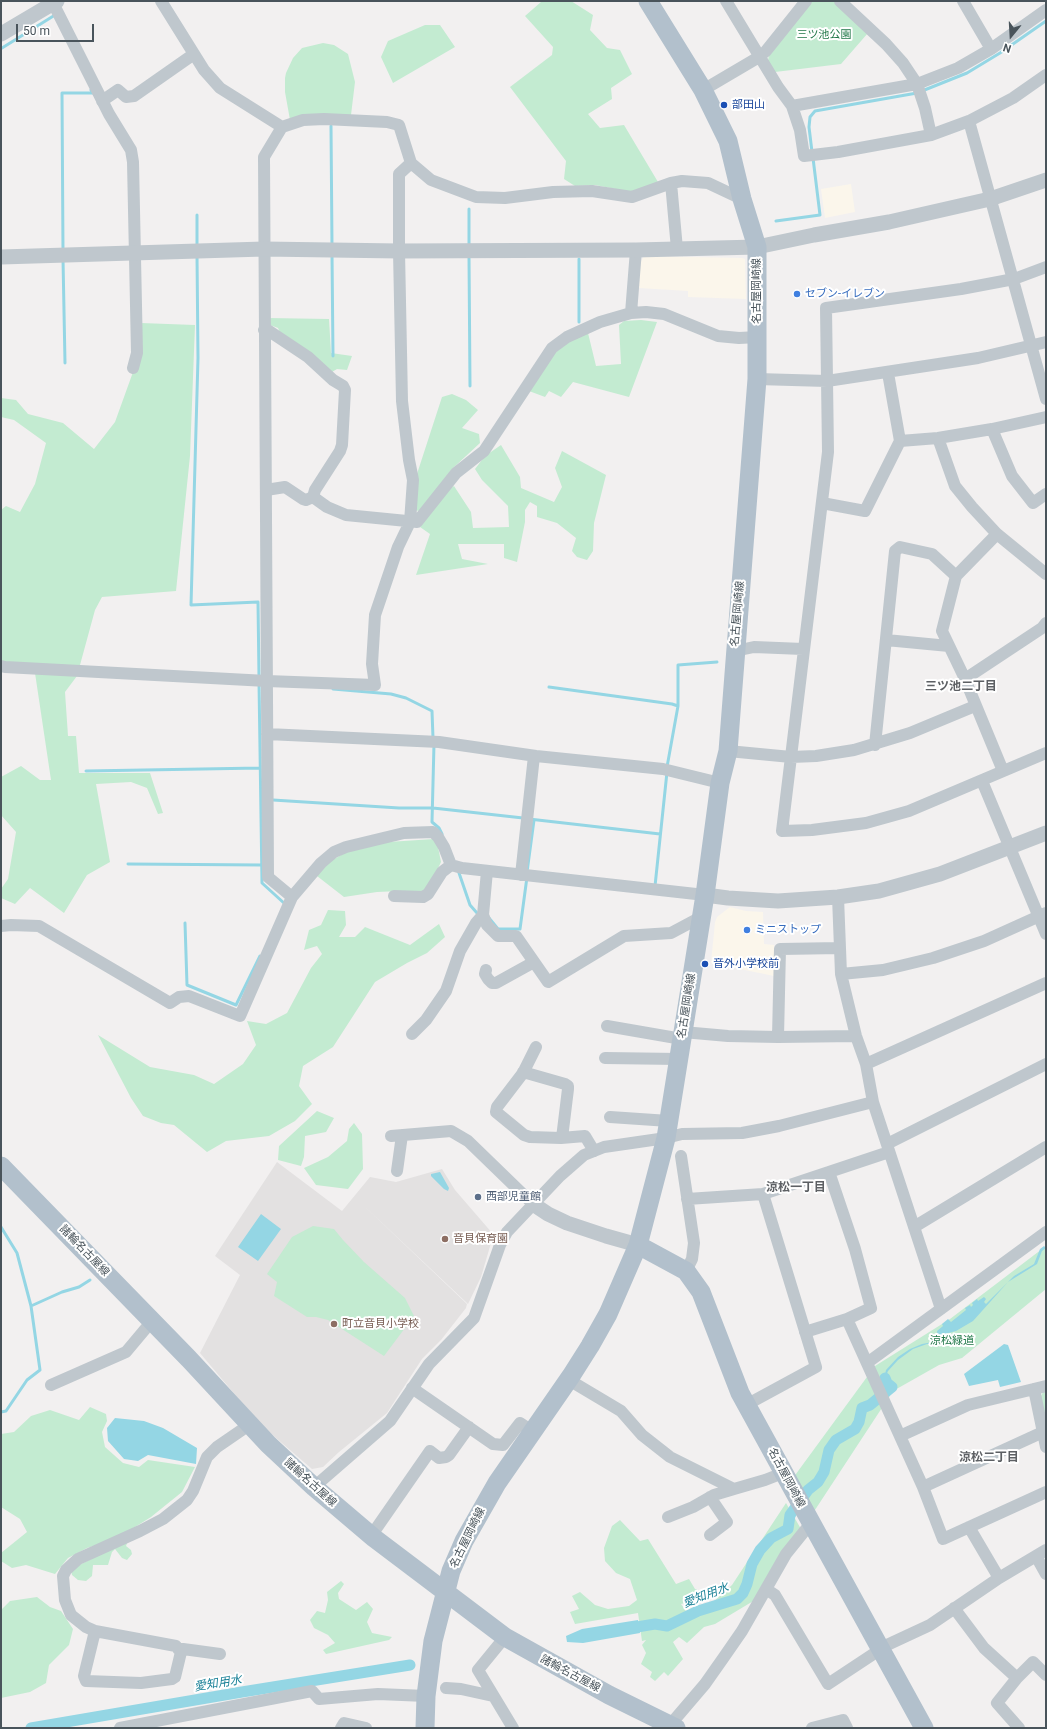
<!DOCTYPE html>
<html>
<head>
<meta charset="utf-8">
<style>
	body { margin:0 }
	#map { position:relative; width:1047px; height:1729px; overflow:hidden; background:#f2f0f0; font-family:Roboto,sans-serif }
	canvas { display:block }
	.frame { position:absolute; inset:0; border:2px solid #49545b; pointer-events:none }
	.north { position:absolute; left:991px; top:16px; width:40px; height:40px; -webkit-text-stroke:3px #fff; paint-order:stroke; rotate:198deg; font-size:11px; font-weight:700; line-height:16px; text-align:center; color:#49545b }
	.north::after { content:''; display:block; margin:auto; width:14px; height:18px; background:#49545b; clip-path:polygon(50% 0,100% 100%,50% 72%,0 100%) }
	.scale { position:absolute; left:16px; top:24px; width:78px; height:18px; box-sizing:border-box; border:2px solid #49545b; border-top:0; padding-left:5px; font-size:12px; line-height:14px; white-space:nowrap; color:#49545b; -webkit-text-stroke:3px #fff; paint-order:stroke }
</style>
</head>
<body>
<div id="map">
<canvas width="1047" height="1729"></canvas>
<div class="frame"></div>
<div class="north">N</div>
<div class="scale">50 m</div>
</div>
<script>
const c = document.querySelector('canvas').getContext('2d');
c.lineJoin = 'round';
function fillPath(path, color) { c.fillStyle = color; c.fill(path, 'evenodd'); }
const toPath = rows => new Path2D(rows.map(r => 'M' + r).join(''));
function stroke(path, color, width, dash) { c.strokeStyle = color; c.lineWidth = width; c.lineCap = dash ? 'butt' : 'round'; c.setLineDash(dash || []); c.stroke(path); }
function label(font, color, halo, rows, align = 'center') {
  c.font = font + ' Roboto,"Noto Sans JP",sans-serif'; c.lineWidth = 4; c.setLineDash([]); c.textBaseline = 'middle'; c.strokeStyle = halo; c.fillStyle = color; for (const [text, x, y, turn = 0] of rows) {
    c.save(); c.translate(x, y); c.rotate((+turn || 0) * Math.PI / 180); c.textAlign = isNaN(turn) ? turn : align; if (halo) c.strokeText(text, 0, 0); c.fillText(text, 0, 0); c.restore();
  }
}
fillPath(toPath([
	[851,184,855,212,825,218,821,189],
	[644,256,742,258,745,259,746,299,688,297,688,291,639,288,640,263],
	[730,907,746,911,763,912,764,944,774,945,774,976,711,963,715,922,717,917]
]), '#fbf6eb');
fillPath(toPath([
	[277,1162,342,1211,370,1177,396,1182,442,1169,455,1190,493,1234,491,1243,481,1277,468,1304,361,1203,467,1304,466,1308,441,1340,422,1359,387,1413,339,1452,323,1467,312,1469,268,1431,237,1397,200,1353,240,1275,215,1256]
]), '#e3e1e1');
fillPath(toPath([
	[545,1,571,1,593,15,590,30,607,48,620,50,632,74,611,88,612,99,588,114,600,128,624,125,658,182,631,192,595,185,575,186,564,179,566,161,510,87,552,55,553,47,525,16,541,2],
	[811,1,834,1,868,33,841,64,775,72,768,61,769,54],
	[425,25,440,25,455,47,393,83,381,57,388,41],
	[323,43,334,45,348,54,355,82,351,115,290,120,285,92,285,78,286,73,293,58,302,48],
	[268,318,329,319,331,353,352,356,347,370,337,369,332,372,280,333,278,328,270,325],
	[641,320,657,322,629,397,573,382,561,397,549,391,545,397,529,391,553,354,569,342,588,333,596,366,621,364,619,325,624,321],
	[141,323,195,325,190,456,176,591,102,597,95,610,77,676,65,692,68,736,76,736,79,773,150,773,163,813,158,814,147,788,131,782,96,784,110,862,87,875,64,913,30,888,15,904,1,898,1,889,8,879,16,832,1,815,1,777,21,766,40,780,51,780,35,673,1,665,1,510,6,506,20,512,35,484,46,443,14,420,1,417,1,398,16,400,28,414,63,423,94,449,115,422,137,361],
	[452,394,466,400,478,410,462,428,479,434,480,443,452,469,420,511,413,510,416,477,442,397],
	[501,445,520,477,521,488,554,502,562,487,555,468,562,451,606,475,594,523,593,551,587,560,577,557,572,551,576,538,557,523,537,517,537,506,530,502,525,510,525,522,517,562,504,558,504,544,458,544,462,559,488,564,416,575,430,534,420,527,445,492,454,486,471,512,473,528,509,527,508,506,482,480,475,469,485,456],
	[434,839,438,847,441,862,429,887,419,893,400,891,377,892,344,897,317,876,326,864,346,852,388,842],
	[328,910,345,911,346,925,339,937,355,937,365,927,410,945,439,924,445,937,427,953,407,963,375,982,333,1047,303,1066,299,1086,312,1104,295,1121,269,1136,226,1141,207,1152,174,1125,161,1123,143,1116,131,1098,98,1035,150,1067,194,1075,214,1084,243,1064,256,1045,247,1021,266,1024,287,1013,311,968,322,954,317,946,304,950,309,930,321,925],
	[317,1111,334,1118,326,1132,305,1136,304,1157,301,1166,278,1160,279,1146],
	[354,1123,362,1134,363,1169,348,1189,316,1185,304,1168,328,1157,347,1141,349,1129],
	[313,1226,334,1229,343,1240,364,1262,405,1298,414,1316,384,1356,328,1320,316,1317,307,1317,274,1296,277,1282,267,1274,292,1237],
	[1046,1246,1046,1289,962,1358,939,1365,893,1391,813,1513,793,1478,875,1366,950,1319],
	[1046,1391,1046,1416,1044,1417,1040,1398,1043,1392],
	[90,1407,106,1414,107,1421,102,1432,105,1447,123,1463,139,1467,148,1460,195,1467,182,1492,151,1517,116,1539,87,1548,68,1558,55,1574,26,1565,12,1568,1,1561,1,1553,27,1532,20,1519,1,1507,1,1434,14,1432,31,1416,50,1410,79,1420],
	[786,1503,801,1529,755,1600,715,1624,704,1627,687,1643,679,1637,673,1642,683,1659,668,1676,664,1672,655,1681,650,1677,652,1672,641,1664,646,1653,642,1645,646,1640,642,1641,638,1613,575,1624,570,1612,579,1609,572,1596,580,1592,595,1605,608,1609,629,1606,637,1600,630,1579,616,1573,605,1561,604,1548,612,1526,620,1520,640,1541,648,1539,676,1584,689,1579,695,1589,704,1593,702,1599,681,1604,686,1611,711,1604,732,1585],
	[128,1541,126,1546,131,1550,132,1554,127,1560,122,1558,115,1549,112,1552,108,1565,93,1565,92,1576,86,1581,78,1580,72,1575,71,1569],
	[341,1581,344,1584,338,1593,339,1599,356,1610,367,1602,373,1609,367,1622,372,1633,392,1637,389,1640,326,1654,323,1650,335,1643,328,1635,314,1628,310,1620,317,1611,325,1613,328,1600,327,1592],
	[37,1597,50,1607,61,1611,73,1629,69,1645,49,1665,46,1683,30,1692,1,1698,1,1610,10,1601]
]), '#c3ebd1');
fillPath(toPath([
	[440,1172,449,1188,448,1191,444,1189,431,1176,431,1174],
	[261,1214,281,1229,258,1261,238,1247],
	[1044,1246,1046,1248,1042,1251,1037,1264,1008,1282,973,1321,956,1331,941,1335,939,1344,927,1344,913,1349,898,1360,888,1371,886,1376,886,1380,889,1385,894,1384,894,1389,892,1390,888,1387,884,1379,886,1370,898,1357,910,1349,922,1344,938,1341,937,1331,943,1326,942,1324,948,1319,951,1322,966,1310,965,1308,970,1305,971,1307,973,1305,972,1303,977,1299,978,1301,984,1297,986,1299,984,1302,986,1304,1014,1276,1034,1264,1040,1249],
	[1004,1344,1008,1345,1021,1382,1000,1387,998,1380,969,1386,964,1374],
	[115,1418,144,1421,163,1428,197,1448,196,1464,148,1455,138,1461,124,1459,108,1441,107,1428],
	[638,1620,640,1633,583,1643,567,1642,566,1636,582,1629]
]), '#94d6e4');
stroke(toPath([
	[2,48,55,15],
	[922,91,967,73,1000,53,1046,21],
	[331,126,332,246],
	[812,152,809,127,810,117,815,111,917,93],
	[469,209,469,246],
	[197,215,197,247],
	[776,221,820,215,813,158],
	[63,252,62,93,93,93,91,90],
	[332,254,333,356],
	[197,255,198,358,191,605,258,602,259,677],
	[469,256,470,386],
	[63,259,65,363],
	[579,259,579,322],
	[259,682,262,883,285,904],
	[549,687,672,704,678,706],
	[333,689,391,694,406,698,432,711,433,738],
	[434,744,432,822,439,828,442,834],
	[667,767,678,706,678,665,717,662],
	[86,771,260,768],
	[273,800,399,808,433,808,523,818],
	[529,819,660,834],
	[128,864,262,865],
	[458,870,470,905,477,913],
	[527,872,534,820],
	[655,886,667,772],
	[489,918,498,929,520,929,527,877],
	[185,923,187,985,236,1005,260,956],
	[1,1227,17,1253,31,1306,40,1370,27,1380,6,1411,1,1412],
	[31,1306,62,1292,79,1287,90,1280]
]), '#94d6e4', 3);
stroke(toPath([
	[625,1629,655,1624,667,1626,698,1611,737,1599,743,1593,747,1584,752,1564,760,1550,771,1538,788,1529,790,1515,808,1490,818,1482,824,1472,829,1450,836,1440,855,1429,859,1422,862,1408,870,1405,892,1387,887,1383,885,1378],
	[31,1728,242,1692,410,1665]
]), '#94d6e4', 11);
stroke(toPath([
	[161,1,204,70,220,88,282,127],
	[726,1,778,87,792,106,800,130,804,156,838,152,931,135,969,121,1013,98,1046,75],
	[840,1,886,44,903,63,917,84,925,108,931,135],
	[963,1,991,49],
	[53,3,109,114,131,150,133,162,137,353,133,368],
	[703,90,759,57,766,51,806,1],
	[102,101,118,90,126,97,134,96,194,54],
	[792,106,917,84,958,68,991,49,1046,10],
	[969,121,1046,399],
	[671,183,677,249],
	[1046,267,1014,279,961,289,826,308,828,452,782,831,812,830,866,823,909,811,1046,753],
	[631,313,636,250],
	[264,330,269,331,308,357,333,380,343,386,345,390,342,445,340,451,315,490,313,497],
	[757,379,827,381,978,358,1046,342],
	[992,429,1012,476,1033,503,1046,494],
	[938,438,955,486,972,507,997,534,1046,574],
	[900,441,938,438,992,429,1046,417],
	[266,490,285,487,303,499,306,500,313,497,327,507,346,515,417,522,456,473,484,451,552,348,567,337,600,322,631,313,646,312,664,314,718,336,739,338,758,337],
	[822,503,865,511,900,441,888,373],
	[997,534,956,576,942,631,965,679,1003,771],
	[886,640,949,646],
	[735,651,754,647,803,649],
	[1,666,5,667,267,681,375,685,372,664,375,615,398,547,410,522,413,480,409,460,402,401,399,251,399,174,411,163],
	[965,679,1042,628,1046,623],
	[267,734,439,742,536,756,663,769,720,783],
	[875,745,895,551,900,547,932,554,956,576],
	[728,751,791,757,816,756,854,750,910,733,975,706],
	[982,781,1046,934],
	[487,871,483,915,487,925,498,936,516,936,548,982,624,936,671,933,701,917],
	[521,875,534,756],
	[394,896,423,897,428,894,442,872,451,865],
	[292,897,268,877,264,157,282,127,303,120,324,119,387,122,399,125,411,163,431,180,476,197,505,198,553,192,592,191,632,197,671,183,682,181,708,183,742,199],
	[838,897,841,974,856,1036,866,1064,873,1102,941,1309],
	[1,926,11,925,39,926,170,1003,179,997,189,996,240,1016,292,897,321,863,334,852,346,847,404,833,433,832,438,837,444,847,451,865,462,868,705,895],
	[486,970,485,974,488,979,492,983,496,983,534,962],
	[841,974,883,970,933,958,984,941,1046,913],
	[607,1026,682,1039],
	[683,1032,728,1036,778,1037,856,1036],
	[412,1034,426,1020,446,991,460,951,476,923,483,915],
	[778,1037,780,949,840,948],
	[536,1047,523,1073,497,1107,496,1112,524,1135,530,1137,561,1138,585,1136,594,1151],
	[605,1058,679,1059],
	[866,1064,1046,983],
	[523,1072,565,1084,568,1086,568,1089,562,1138],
	[610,1117,669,1121],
	[391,1136,451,1131,468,1141,533,1204],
	[887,1144,1046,1064],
	[681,1156,694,1243,692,1259,686,1271],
	[397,1171,402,1135],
	[687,1199,763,1194,889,1152],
	[914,1227,1046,1147],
	[847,1319,923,1487,943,1539,1046,1492],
	[805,1332,847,1319,871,1308,855,1249,829,1172],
	[867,1363,1046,1232],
	[569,1380,621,1411,642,1435,670,1457,734,1489,765,1480,783,1473],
	[51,1385,126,1352,152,1321],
	[412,1388,493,1444,503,1445,520,1423,532,1431],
	[1034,1389,1046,1447],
	[746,1405,816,1367,763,1194],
	[900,1436,968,1405,1046,1386],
	[314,1487,390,1421,429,1364,474,1318,500,1245,507,1232,560,1176,584,1155,604,1147,666,1138,682,1134,742,1133,779,1126,873,1102],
	[923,1487,1043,1432],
	[668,1517,693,1507,714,1495,734,1489],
	[969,1527,999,1578],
	[710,1535,727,1522,710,1497],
	[371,1536,430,1451,439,1458,446,1457,449,1455,469,1427],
	[1036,1556,1046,1574],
	[766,1589,775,1595,828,1684,887,1645,930,1625,999,1578,1046,1550],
	[954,1608,984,1648,1017,1678],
	[95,1631,84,1676,86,1681,141,1683,172,1679,175,1677,181,1652,176,1646,95,1631,86,1627,71,1615,65,1600,63,1576,66,1570,78,1559,140,1531,163,1519,187,1500,193,1491,207,1457,217,1447,249,1425],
	[505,1637,478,1670,513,1728],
	[178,1649,183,1649,220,1654],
	[446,1688,461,1689,493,1696],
	[120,1728,312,1691,319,1699,378,1694,426,1696],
	[341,1728,344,1723,366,1728],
	[665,1728,670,1725,705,1684,724,1657,742,1631,786,1554,811,1523],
	[812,1728,843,1720,847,1728],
	[1019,1728,997,1703,1017,1678,1033,1662,1046,1675]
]), '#bfc7cd', 12);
stroke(toPath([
	[1,34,57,1],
	[1,257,264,249,399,251,636,250,757,247,814,235,889,222,990,199,1046,180],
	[705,895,728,898,778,901,838,897,879,891,940,874,1046,833],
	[533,1204,548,1214,567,1223,606,1236,638,1245]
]), '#bfc7cd', 15);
stroke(toPath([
	[1,1166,189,1359,268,1444,314,1487,374,1538,505,1637,609,1695,676,1728],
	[638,1245,686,1271,701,1292,740,1393,924,1728],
	[425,1728,426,1696,433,1641,451,1571,464,1541,497,1483,571,1376,590,1346,608,1314,638,1245,666,1138,705,895,720,783,728,751,757,379,757,247,742,199,728,141,703,90,648,1]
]), '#b2c0cc', 19);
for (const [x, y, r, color] of [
	[724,105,4,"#1a4fb4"],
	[797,294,4,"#3f7fe0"],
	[747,930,4,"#3f7fe0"],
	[705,964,4,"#1a4fb4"],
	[478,1197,4,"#5c6f8a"],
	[445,1239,4,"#8d6e63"],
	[334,1324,4,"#8d6e63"]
]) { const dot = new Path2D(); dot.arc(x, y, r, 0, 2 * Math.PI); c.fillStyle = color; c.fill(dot); stroke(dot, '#fff', 1.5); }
label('11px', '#207748', '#fff', [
	["三ツ池公園",824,35],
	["涼松緑道",952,1341]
]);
label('11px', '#164399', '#fff', [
	["部田山",732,105],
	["音外小学校前",713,964]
], 'left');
label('11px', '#49545b', '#fff', [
	["名古屋岡崎線",757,291,-90],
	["名古屋岡崎線",738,614,-85],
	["名古屋岡崎線",687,1006,-81],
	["諸輪名古屋線",84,1251,46],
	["名古屋岡崎線",786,1478,62],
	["諸輪名古屋線",310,1483,42],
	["名古屋岡崎線",468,1538,-64],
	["諸輪名古屋線",570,1674,28]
]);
label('11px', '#366cbe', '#fff', [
	["セブン-イレブン",805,294],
	["ミニストップ",755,930]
], 'left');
label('11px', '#4e5e75', '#fff', [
	["西部児童館",486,1197]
], 'left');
label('11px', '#785e54', '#fff', [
	["音貝保育園",453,1239],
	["町立音貝小学校",342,1324]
], 'left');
label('bold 12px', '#5d6064', '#fff', [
	["三ツ池二丁目",961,687],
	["涼松一丁目",796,1188],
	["涼松二丁目",989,1458]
]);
label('italic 12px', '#1a8197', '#fff', [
	["愛知用水",706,1596,-21],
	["愛知用水",218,1684,-9]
]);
</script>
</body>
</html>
